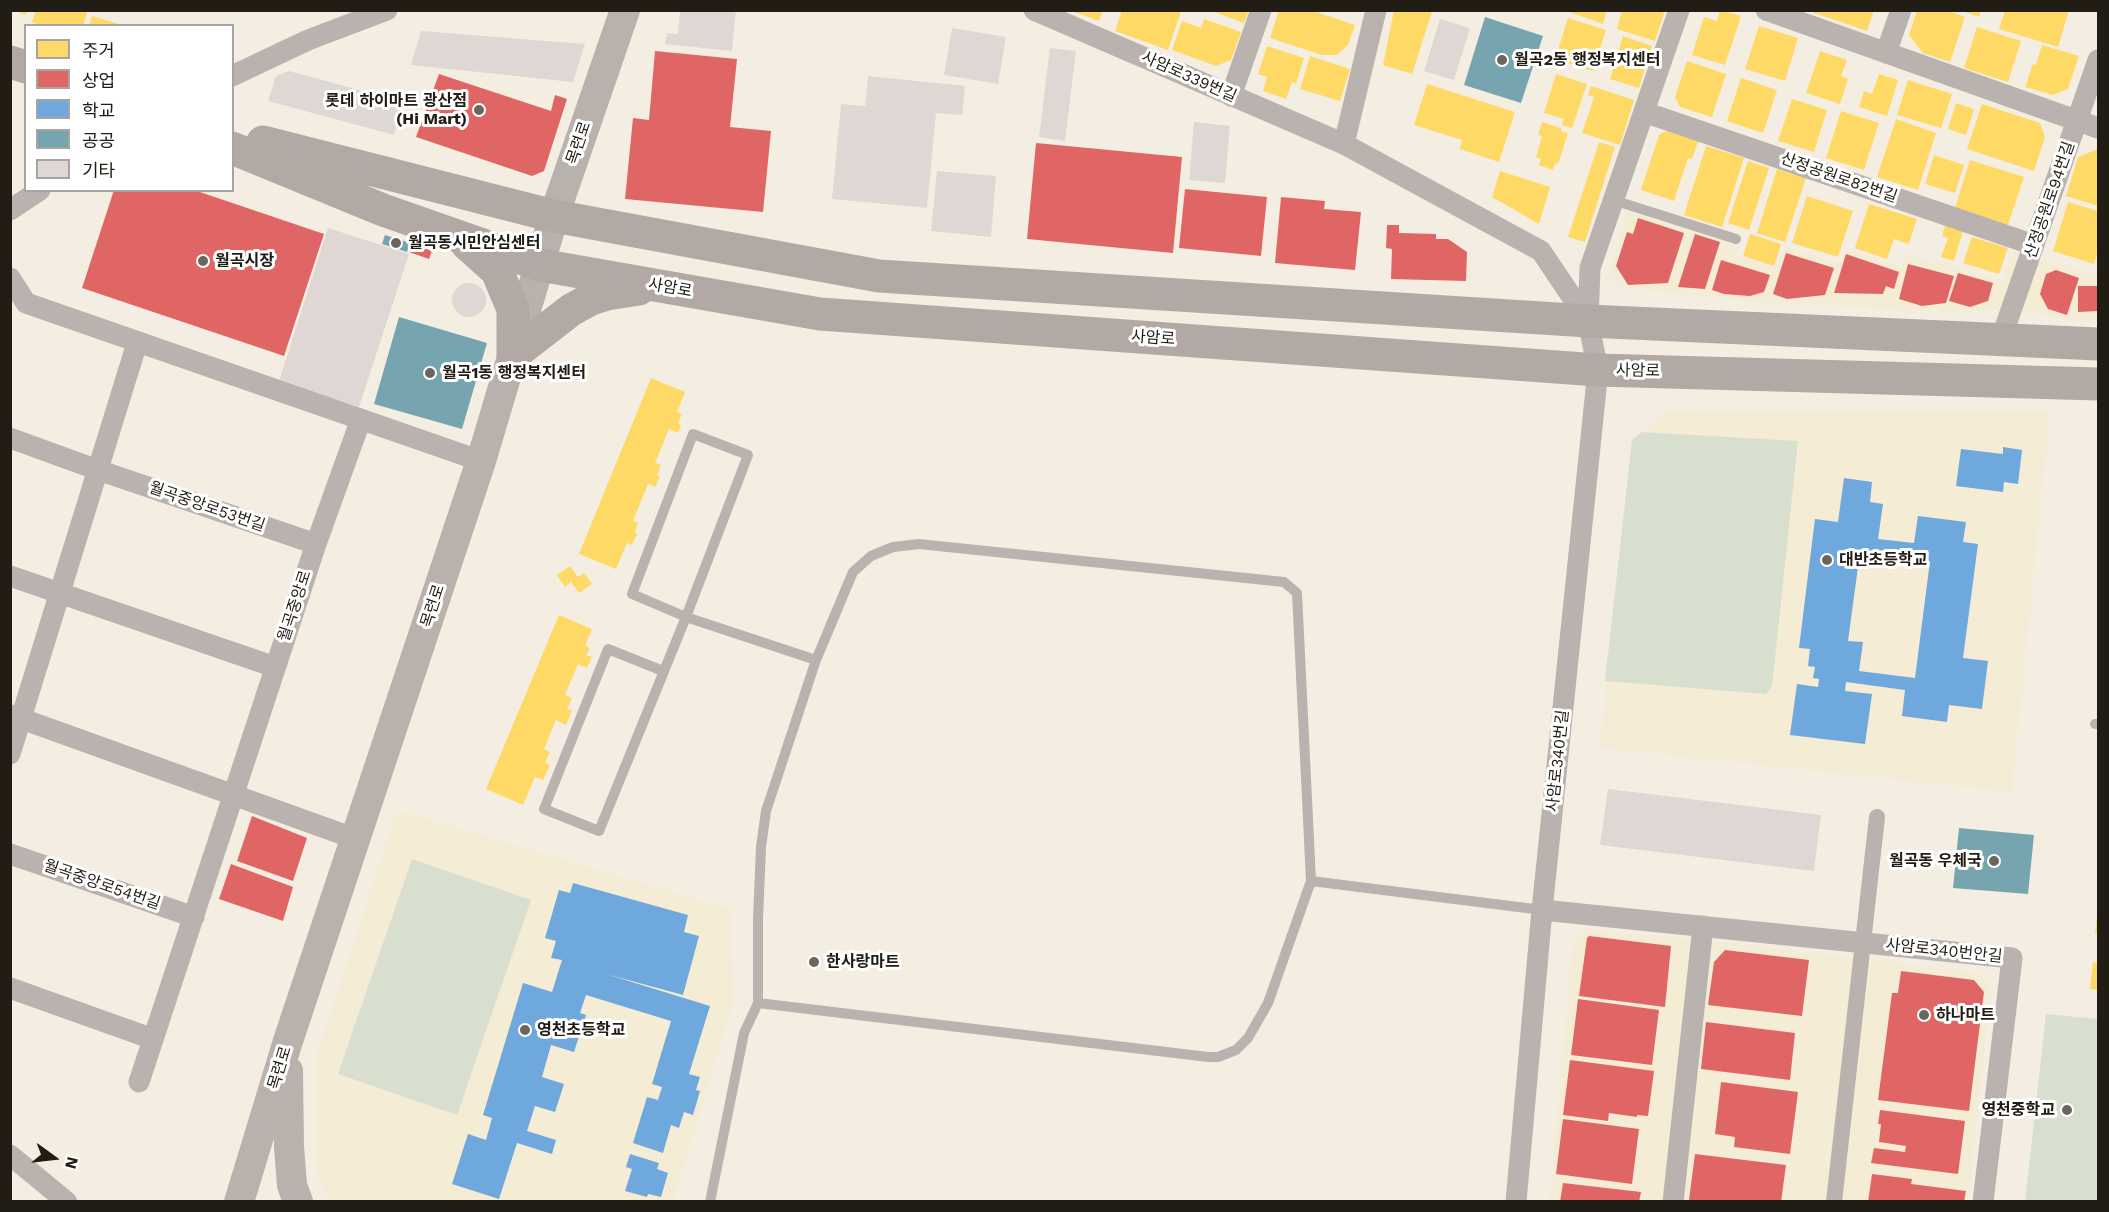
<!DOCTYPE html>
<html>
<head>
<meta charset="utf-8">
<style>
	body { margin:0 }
	#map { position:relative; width:2109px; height:1212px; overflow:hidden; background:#f4eee2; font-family:"Work Sans","Noto Sans KR",sans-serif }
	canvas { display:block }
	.frame { position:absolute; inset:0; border:12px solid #211d15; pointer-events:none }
	.legend { position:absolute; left:24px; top:24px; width:210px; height:168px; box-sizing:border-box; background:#fff; border:2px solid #a6a5a1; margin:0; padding:8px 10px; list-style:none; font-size:18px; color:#211d15 }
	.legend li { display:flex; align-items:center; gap:12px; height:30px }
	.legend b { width:30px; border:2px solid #a6a5a1 }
	.north { position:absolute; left:24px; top:1128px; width:60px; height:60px; -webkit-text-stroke:4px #fff; paint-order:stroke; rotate:105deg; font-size:16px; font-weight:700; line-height:24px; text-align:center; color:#211d15 }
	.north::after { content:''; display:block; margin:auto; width:21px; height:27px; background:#211d15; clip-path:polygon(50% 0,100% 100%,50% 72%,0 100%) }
</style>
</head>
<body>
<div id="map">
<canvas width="2109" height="1212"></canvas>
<div class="frame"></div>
<ul class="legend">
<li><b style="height:16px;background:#ffd966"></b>주거</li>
<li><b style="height:16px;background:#e06666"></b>상업</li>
<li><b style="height:16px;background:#6fa8dc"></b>학교</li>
<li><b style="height:16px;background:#76a5af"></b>공공</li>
<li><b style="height:16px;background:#dfd7d3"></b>기타</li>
</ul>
<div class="north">N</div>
</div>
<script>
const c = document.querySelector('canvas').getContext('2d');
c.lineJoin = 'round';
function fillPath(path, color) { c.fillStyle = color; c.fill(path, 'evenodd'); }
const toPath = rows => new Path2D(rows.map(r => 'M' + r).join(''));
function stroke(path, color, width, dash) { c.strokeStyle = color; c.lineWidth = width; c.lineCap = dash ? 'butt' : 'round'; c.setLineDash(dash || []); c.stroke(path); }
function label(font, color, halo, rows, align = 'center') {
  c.font = font + ' "Work Sans","Noto Sans KR",sans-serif'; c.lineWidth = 6; c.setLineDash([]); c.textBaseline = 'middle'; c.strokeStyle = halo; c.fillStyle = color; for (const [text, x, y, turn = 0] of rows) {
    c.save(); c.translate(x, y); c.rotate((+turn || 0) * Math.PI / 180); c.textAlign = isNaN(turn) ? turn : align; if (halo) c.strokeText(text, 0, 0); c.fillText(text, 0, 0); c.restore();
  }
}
fillPath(toPath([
	[1627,210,1738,245,1735,257,1777,269,1785,246,1840,264,1845,249,1902,267,1906,255,2003,280,2013,251,2098,275,2098,319,2076,319,1991,309,1963,313,1761,302,1624,288,1609,274],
	[1668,411,2050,411,2012,792,1600,748,1632,440],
	[397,810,731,909,733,1004,673,1201,330,1201,317,1174,316,1057],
	[1584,930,1731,943,1980,973,1991,991,1968,1201,1549,1202,1573,939]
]), '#f5ecd5');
fillPath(toPath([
	[1642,432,1798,441,1774,668,1772,686,1766,694,1605,681,1632,440],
	[412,859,531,900,457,1115,338,1074],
	[2046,1014,2098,1019,2098,1201,2025,1201]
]), '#d8dfce');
fillPath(toPath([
	[13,10,27,10,26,15],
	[36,10,88,10,83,26,42,26,32,22],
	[1069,10,1103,10,1099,21],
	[1122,10,1176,10,1181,12,1168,50,1115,31],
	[1209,10,1249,10,1244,23],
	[1279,10,1310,10,1355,25,1348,45,1337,55,1322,55,1270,38],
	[1394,10,1432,12,1412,74,1383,65],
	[1564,10,1607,10,1603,24],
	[1622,10,1665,10,1655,41,1617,29],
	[1720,10,1741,16,1725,65,1692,55,1704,17,1717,21],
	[1806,10,1874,10,1867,31],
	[1917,10,1946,10,1965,17,1950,62,1923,53,1909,35],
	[1960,10,1981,10,1979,17],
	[2005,10,2069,10,2058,47,1999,29],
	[92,16,122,25,122,26,89,26],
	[1568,18,1606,30,1593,71,1555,59],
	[1204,19,1241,32,1231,60,1216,66,1172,50,1182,21,1201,28],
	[1759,26,1798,38,1785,81,1745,69],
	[1977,27,2021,41,2008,82,1964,68],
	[1623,36,1652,46,1639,88,1610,79],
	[2042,45,2079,56,2068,89,2053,95,2025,87,2033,64,2036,65],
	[1267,46,1304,58,1296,84,1292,82,1286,99,1263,91,1267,77,1258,74],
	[1820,51,1847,60,1841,76,1848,79,1840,104,1806,93],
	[1310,56,1350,69,1340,101,1300,89],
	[1687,61,1726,74,1712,117,1680,107,1675,97],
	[1556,74,1587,84,1572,128,1562,125,1564,119,1544,113],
	[1879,74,1898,80,1887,116,1859,107,1864,91,1872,94],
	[1741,78,1777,90,1763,133,1727,121],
	[1908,80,1952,94,1941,128,1897,115],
	[1427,84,1515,112,1499,162,1460,149,1462,140,1414,125],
	[1591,86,1634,100,1620,145,1582,133,1594,97,1588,95],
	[1792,99,1827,110,1814,152,1778,141],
	[1956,103,1974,109,1966,135,1948,129],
	[1982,104,2040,123,2045,137,2034,171,1967,149],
	[1841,111,1879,123,1864,170,1826,158],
	[1896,119,1936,133,1918,190,1877,177],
	[1542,122,1561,128,1561,131,1568,133,1558,164,1555,163,1553,170,1539,165,1541,159,1536,157,1542,136,1538,135],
	[1670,129,1699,139,1692,159,1688,158,1674,201,1641,190,1659,135],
	[1599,142,1615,147,1585,242,1568,237],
	[1706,146,1744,158,1722,227,1684,215],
	[2098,149,2098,206,2066,196,2078,157],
	[1934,155,1964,165,1955,193,1925,184],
	[1970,160,2024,177,2008,225,1955,208],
	[1748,161,1769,168,1749,230,1728,223],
	[1777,169,1806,178,1785,242,1757,233],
	[1500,171,1550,187,1539,224,1492,197],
	[1807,196,1853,211,1838,257,1792,243],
	[2068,202,2098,211,2098,251,2094,264,2053,251],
	[1869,204,1917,219,1909,244,1894,239,1887,259,1855,248],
	[1945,225,1963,231,1954,261,1941,257,1948,238,1942,236],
	[1750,234,1781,244,1774,266,1743,256],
	[1972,237,2008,248,1999,274,1963,263],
	[651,378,685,392,677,412,682,414,678,423,681,426,678,433,669,429,655,463,661,465,657,475,660,477,655,487,648,484,633,521,638,523,635,532,637,534,632,545,627,543,616,569,579,554],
	[570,566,578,577,584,573,592,584,579,593,571,582,565,587,557,575],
	[559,615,592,629,585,646,590,648,586,655,592,657,587,668,578,664,565,695,572,698,567,709,572,711,566,725,556,720,544,749,550,752,545,763,550,765,543,780,535,777,523,805,486,789],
	[2097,916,2098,916,2098,933,2095,933],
	[2093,962,2098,963,2098,990,2090,989]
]), '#ffd966');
fillPath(toPath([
	[655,51,737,59,730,127,771,131,763,212,625,199,633,118,649,120],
	[439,74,551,111,555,95,567,99,544,171,532,176,416,137],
	[1036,143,1182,157,1173,253,1027,239],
	[1185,189,1267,197,1261,256,1179,248],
	[114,190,194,190,324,234,284,356,82,288],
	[1281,197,1325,201,1324,209,1361,212,1355,270,1275,263],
	[1638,218,1684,233,1668,283,1628,285,1616,266,1627,232,1633,234],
	[1387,225,1399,225,1399,233,1436,234,1436,239,1448,239,1467,252,1466,281,1391,279,1392,249,1386,248],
	[1695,234,1720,242,1705,289,1678,287],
	[412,244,432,251,429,259,409,252],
	[1786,253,1834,268,1825,295,1787,299,1773,294],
	[1846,254,1899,272,1894,289,1886,286,1883,294,1834,293],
	[1721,260,1770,275,1764,292,1750,296,1724,294,1712,290],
	[1908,264,1954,276,1946,303,1922,306,1899,299],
	[2056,270,2079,278,2067,315,2048,309,2040,294,2046,274],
	[1958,273,1993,283,1988,301,1970,307,1949,301],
	[2078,286,2098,286,2098,311,2078,312],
	[252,816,307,838,293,881,237,861],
	[231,864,293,887,283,921,219,899],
	[1589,936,1671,946,1665,1007,1579,996,1587,938],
	[1725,950,1809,960,1802,1016,1708,1005,1714,962],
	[1901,971,1974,980,1984,992,1969,1111,1878,1100,1892,993,1898,993],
	[1578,999,1659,1010,1652,1065,1571,1055],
	[1706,1022,1795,1033,1790,1080,1701,1069],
	[1570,1060,1654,1071,1648,1116,1637,1115,1637,1117,1609,1113,1608,1121,1563,1115],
	[1721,1082,1798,1092,1790,1154,1734,1147,1735,1137,1715,1134],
	[1880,1110,1965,1121,1958,1174,1871,1163,1874,1148,1905,1152,1906,1146,1879,1142,1881,1124,1878,1124],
	[1563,1119,1639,1129,1632,1184,1556,1174],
	[1695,1154,1786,1165,1781,1202,1691,1202,1689,1200],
	[1872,1174,1912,1179,1911,1184,1966,1191,1964,1202,1868,1202],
	[1563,1183,1641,1192,1639,1202,1560,1202]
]), '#e06666');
fillPath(toPath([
	[2003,447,2022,450,2018,484,2004,482,2003,492,1956,486,1961,449,2003,454],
	[1844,478,1872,482,1870,502,1883,504,1878,539,1914,543,1918,516,1966,522,1963,542,1978,544,1963,658,1988,661,1982,709,1949,705,1947,722,1902,716,1905,690,1846,682,1845,691,1872,694,1865,744,1790,735,1797,684,1818,687,1819,679,1813,678,1815,667,1808,666,1810,649,1799,648,1815,519,1838,522],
	[1860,552,1930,561,1915,678,1859,671,1863,642,1848,641],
	[573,883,688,915,684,932,699,936,683,995,606,974,710,1006,689,1074,700,1077,696,1090,700,1091,693,1115,684,1112,679,1128,671,1125,663,1153,633,1143,647,1097,658,1100,662,1087,652,1084,671,1021,586,995,580,1013,586,1015,574,1052,551,1045,542,1077,564,1084,555,1112,535,1106,527,1131,556,1140,552,1154,517,1143,499,1199,452,1184,468,1134,486,1140,492,1118,483,1115,523,983,552,992,562,960,551,958,556,941,545,938,559,890,570,893],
	[630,1154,659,1163,657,1169,668,1173,661,1197,648,1194,647,1197,625,1191,632,1169,626,1167]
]), '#6fa8dc');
fillPath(toPath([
	[1485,17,1543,36,1521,103,1464,85],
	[385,235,410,243,407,252,382,244],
	[399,317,487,343,462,429,374,404],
	[1959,828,2034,835,2028,894,1953,888]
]), '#76a5af');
fillPath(toPath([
	[680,10,736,10,732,51,665,44,667,33,678,34],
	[1440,19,1470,28,1454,80,1424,71],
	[952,28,1006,37,998,84,944,75],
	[421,31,585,44,573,82,411,65],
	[1050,48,1076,51,1065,141,1039,137],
	[289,71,403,102,394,135,268,101,276,76],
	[868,76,965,86,962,115,936,113,927,208,832,199,841,104,865,106],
	[1194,122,1230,126,1225,183,1189,180],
	[937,171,996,176,991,237,931,231],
	[328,228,409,254,359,407,279,381],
	'452 300a17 17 0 1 1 34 0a17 17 0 1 1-34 0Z',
	[1608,789,1821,815,1814,871,1600,845]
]), '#dfd7d3');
stroke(toPath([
	[1613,200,1736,239],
	[663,671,608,649,544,809,599,831,686,617,748,455,693,434,632,594,686,617,816,660],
	[2095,724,2098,724],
	[1311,881,1542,910],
	[710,1202,744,1033,758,1003,758,919,761,847,766,811,816,660,853,572,871,556,893,547,919,544,1284,582,1297,593,1311,881,1268,1003,1248,1038,1236,1050,1218,1057,1208,1057,758,1003]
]), '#b9b2af', 10);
stroke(toPath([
	[1834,1202,1877,817]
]), '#b9b2af', 16);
stroke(toPath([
	[1034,10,1344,144,1541,251,1588,321],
	[1766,10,2098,128],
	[1886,53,1901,10],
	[232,76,308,40,387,10],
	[1231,96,1261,10],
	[1644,112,2034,245],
	[1344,144,1376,10],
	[10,210,40,190],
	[10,278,26,303,481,461],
	[2001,339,2098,60],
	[10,438,98,470,316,544],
	[10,576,275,667],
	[11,715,356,839],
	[10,754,137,343],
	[10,854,194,917],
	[1542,910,2012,958,1983,1202],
	[10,988,153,1039],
	[139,1082,316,544,361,419],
	[10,1155,67,1202],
	[1516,1202,1542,910,1598,370,1588,321,1590,268,1679,10],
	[1673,1202,1703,926]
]), '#b9b2af', 21);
stroke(toPath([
	[288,1071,289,1147,292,1185,298,1202],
	[239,1202,287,1044,481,461,554,216,625,10]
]), '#b8b1ac', 30);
stroke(toPath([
	[10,62,26,67],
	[263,142,554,216,879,276,1588,321,2098,344],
	[232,148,383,210,540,265,820,314,1598,370,2098,384],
	[467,244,497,271,513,309,513,355],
	[513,355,571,310,591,299,607,294,639,289]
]), '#b3a9a4', 33);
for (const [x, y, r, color] of [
	[1502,60,6,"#6b665d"],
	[479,110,6,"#6b665d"],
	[396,243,6,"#6b665d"],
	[203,261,6,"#6b665d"],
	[430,373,6,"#6b665d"],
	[1827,560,6,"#6b665d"],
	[1994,861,6,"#6b665d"],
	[814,962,6,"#6b665d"],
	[1924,1015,6,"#6b665d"],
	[525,1030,6,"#6b665d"],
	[2067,1110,6,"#6b665d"]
]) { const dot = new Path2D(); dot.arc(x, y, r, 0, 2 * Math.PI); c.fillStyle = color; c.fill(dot); stroke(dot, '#fff', 2); }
label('bold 16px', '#211d15', '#fff', [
	["월곡2동 행정복지센터",1514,60],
	["롯데 하이마트 광산점",467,101,"right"],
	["(Hi Mart)",467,119,"right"],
	["월곡동시민안심센터",408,243],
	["월곡시장",215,261],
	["월곡1동 행정복지센터",442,373],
	["대반초등학교",1839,560],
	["월곡동 우체국",1982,861,"right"],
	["한사랑마트",826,962],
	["하나마트",1936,1015],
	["영천초등학교",537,1030],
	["영천중학교",2055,1110,"right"]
], 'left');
label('16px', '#211d15', '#fff', [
	["사암로339번길",1189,77,24],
	["목련로",579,143,-71],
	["산정공원로82번길",1839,178,19],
	["산정공원로94번길",2050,200,-71],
	["사암로",670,288,10],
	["사암로",1153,338,4],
	["사암로",1638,371,1],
	["월곡중앙로53번길",207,507,19],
	["월곡중앙로",295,606,-72],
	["목련로",433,606,-72],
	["사암로340번길",1558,761,-84],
	["월곡중앙로54번길",102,885,19],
	["사암로340번안길",1944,951,6],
	["목련로",280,1068,-73]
]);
</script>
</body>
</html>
